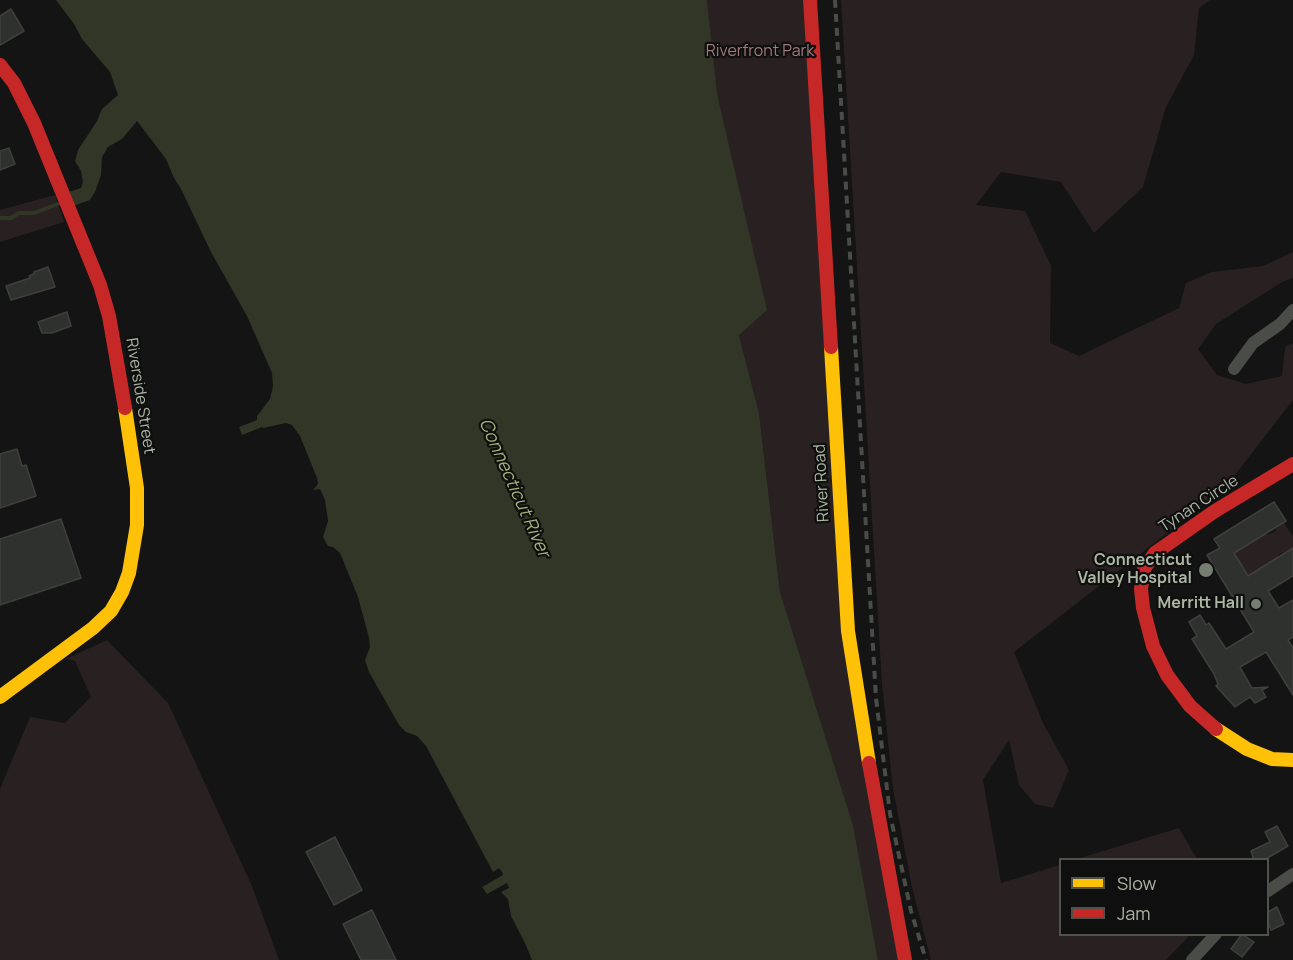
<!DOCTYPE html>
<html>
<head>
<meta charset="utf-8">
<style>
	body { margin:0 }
	#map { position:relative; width:1293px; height:960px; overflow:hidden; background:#131413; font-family:Manrope,sans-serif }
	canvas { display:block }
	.legend { position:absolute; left:1059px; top:858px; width:210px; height:78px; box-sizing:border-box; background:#0e0f0e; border:2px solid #4d524a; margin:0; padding:8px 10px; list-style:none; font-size:18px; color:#acb6a3 }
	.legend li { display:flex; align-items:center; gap:12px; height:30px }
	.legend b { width:30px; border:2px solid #4d524a }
</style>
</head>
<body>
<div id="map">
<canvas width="1293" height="960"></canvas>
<ul class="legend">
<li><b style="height:8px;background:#ffc107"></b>Slow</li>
<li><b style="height:8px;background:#c62828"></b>Jam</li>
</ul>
</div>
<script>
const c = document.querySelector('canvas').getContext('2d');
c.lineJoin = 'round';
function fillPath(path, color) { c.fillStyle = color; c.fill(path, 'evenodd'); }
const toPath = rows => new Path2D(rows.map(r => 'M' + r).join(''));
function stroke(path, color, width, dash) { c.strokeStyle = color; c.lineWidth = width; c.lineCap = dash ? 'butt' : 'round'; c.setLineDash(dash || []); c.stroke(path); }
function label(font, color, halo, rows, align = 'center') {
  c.font = font + ' Manrope,sans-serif'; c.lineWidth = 4.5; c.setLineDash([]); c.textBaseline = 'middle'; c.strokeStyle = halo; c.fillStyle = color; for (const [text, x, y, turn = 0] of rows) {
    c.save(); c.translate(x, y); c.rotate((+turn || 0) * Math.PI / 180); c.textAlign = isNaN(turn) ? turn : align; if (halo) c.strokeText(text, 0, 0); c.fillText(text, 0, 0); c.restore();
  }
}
fillPath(toPath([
	[707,0,803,0,838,574,901,960,878,960,853,825,780,592,759,413,739,335],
	[841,0,1210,0,1199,8,1194,55,1166,107,1143,187,1094,233,1061,182,1001,172,976,205,1025,211,1051,266,1050,343,1079,356,1179,308,1186,283,1212,272,1263,266,1293,252,1293,278,1282,282,1216,324,1198,349,1217,375,1246,384,1282,376,1285,347,1293,343,1293,400,1224,489,1014,652,1043,723,1069,770,1053,808,1035,804,1019,785,1009,740,983,780,1001,883,1060,865,1060,934,1190,935,1166,960,931,960,912,887,893,789,882,684],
	[55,195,64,222,0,242,0,210],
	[1284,523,1293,536,1293,548,1278,555,1279,557,1248,576,1234,553,1266,533,1268,535,1276,531,1275,529],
	[107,640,168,703,252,886,279,960,0,960,0,789,30,717,65,723,91,697,75,661,66,659],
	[1179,828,1197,859,1077,859]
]), '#292121');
fillPath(toPath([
	[56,0,707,0,717,94,767,310,739,335,759,413,780,592,853,825,878,960,532,960,525,943,511,916,508,899,501,892,509,888,507,883,487,894,482,887,503,875,502,872,499,868,493,872,426,746,417,736,406,732,399,725,369,672,365,660,370,647,369,638,358,597,340,553,333,547,328,546,323,537,328,521,325,500,320,489,313,490,318,484,317,478,300,436,292,425,286,423,263,428,262,427,242,435,239,427,257,420,257,416,270,399,273,386,272,373,247,316,211,252,181,189,174,178,166,159,137,121,122,139,108,147,102,157,101,175,95,192,90,200,73,206,69,192,81,188,83,182,81,171,75,161,78,150,97,121,102,109,118,95,110,72,82,39,74,24]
]), '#313626');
stroke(toPath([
	[0,218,11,218,19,213,34,213,58,204]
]), '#313626', 4);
const building = toPath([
	[11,9,24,31,0,45,0,16,11,9],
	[9,148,15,164,0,170,0,151,9,148],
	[48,267,55,287,11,300,6,286,30,278,29,276,34,274,34,272,48,267],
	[67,312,71,326,52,333,42,333,38,322,67,312],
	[17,449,22,466,26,465,36,496,0,508,0,454,17,449],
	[1274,502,1286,521,1234,553,1248,576,1293,548,1293,576,1268,591,1279,608,1293,600,1293,637,1288,640,1293,648,1293,695,1266,652,1240,667,1252,688,1268,687,1262,690,1266,697,1255,703,1250,697,1235,707,1216,686,1218,684,1214,674,1192,639,1197,636,1189,622,1200,615,1206,625,1209,623,1226,649,1254,632,1207,555,1220,548,1214,539,1274,502],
	[61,519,81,578,0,605,0,539,61,519],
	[1277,826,1288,846,1264,860,1254,860,1251,851,1270,842,1265,832,1277,826],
	[335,837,362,890,334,905,306,852,335,837],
	[1277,907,1284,924,1271,930,1268,922,1268,912,1277,907],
	[372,910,396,960,361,960,343,924,372,910],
	[1242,934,1254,942,1242,957,1231,949,1242,934]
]);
fillPath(building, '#2f312e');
stroke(building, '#3e403c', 1.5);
stroke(toPath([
	[1234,369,1253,343,1280,324,1293,310],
	[1268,891,1293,874],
	[1192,960,1216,934]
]), '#4a4d47', 12);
stroke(toPath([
	[831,347,848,631,869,763],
	[0,697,93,628,111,611,122,592,129,573,137,525,137,488,125,408],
	[1216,729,1247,749,1272,759,1293,760]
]), '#ffc107', 14);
stroke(toPath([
	[810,0,831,347],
	[0,65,14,83,34,123,100,285,109,316,125,408],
	[1216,729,1190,706,1167,675,1153,646,1143,608,1141,589,1144,569,1155,553,1215,511,1293,464],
	[869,763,905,960]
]), '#c62828', 14);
stroke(toPath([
	[835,0,876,698,890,814,911,911,926,960]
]), '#494c47', 4, [8, 6]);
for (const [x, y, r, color] of [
	[1206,570,8,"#767d71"],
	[1256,604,6,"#767d71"]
]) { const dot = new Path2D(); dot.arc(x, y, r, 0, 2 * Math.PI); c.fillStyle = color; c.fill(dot); stroke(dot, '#0e0f0e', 2); }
label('16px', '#a2797c', '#0e0f0e', [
	["Riverfront Park",760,52]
]);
label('16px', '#acb6a3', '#0e0f0e', [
	["Riverside Street",140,396,81],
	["River Road",822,483,-93],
	["Tynan Circle",1199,504,-33]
]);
label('bold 16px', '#acb6a3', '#0e0f0e', [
	["Connecticut",1192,561],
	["Valley Hospital",1192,579],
	["Merritt Hall",1244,604]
], 'right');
label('italic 18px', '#a0b378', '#0e0f0e', [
	["Connecticut River",514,488,66]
]);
</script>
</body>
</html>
